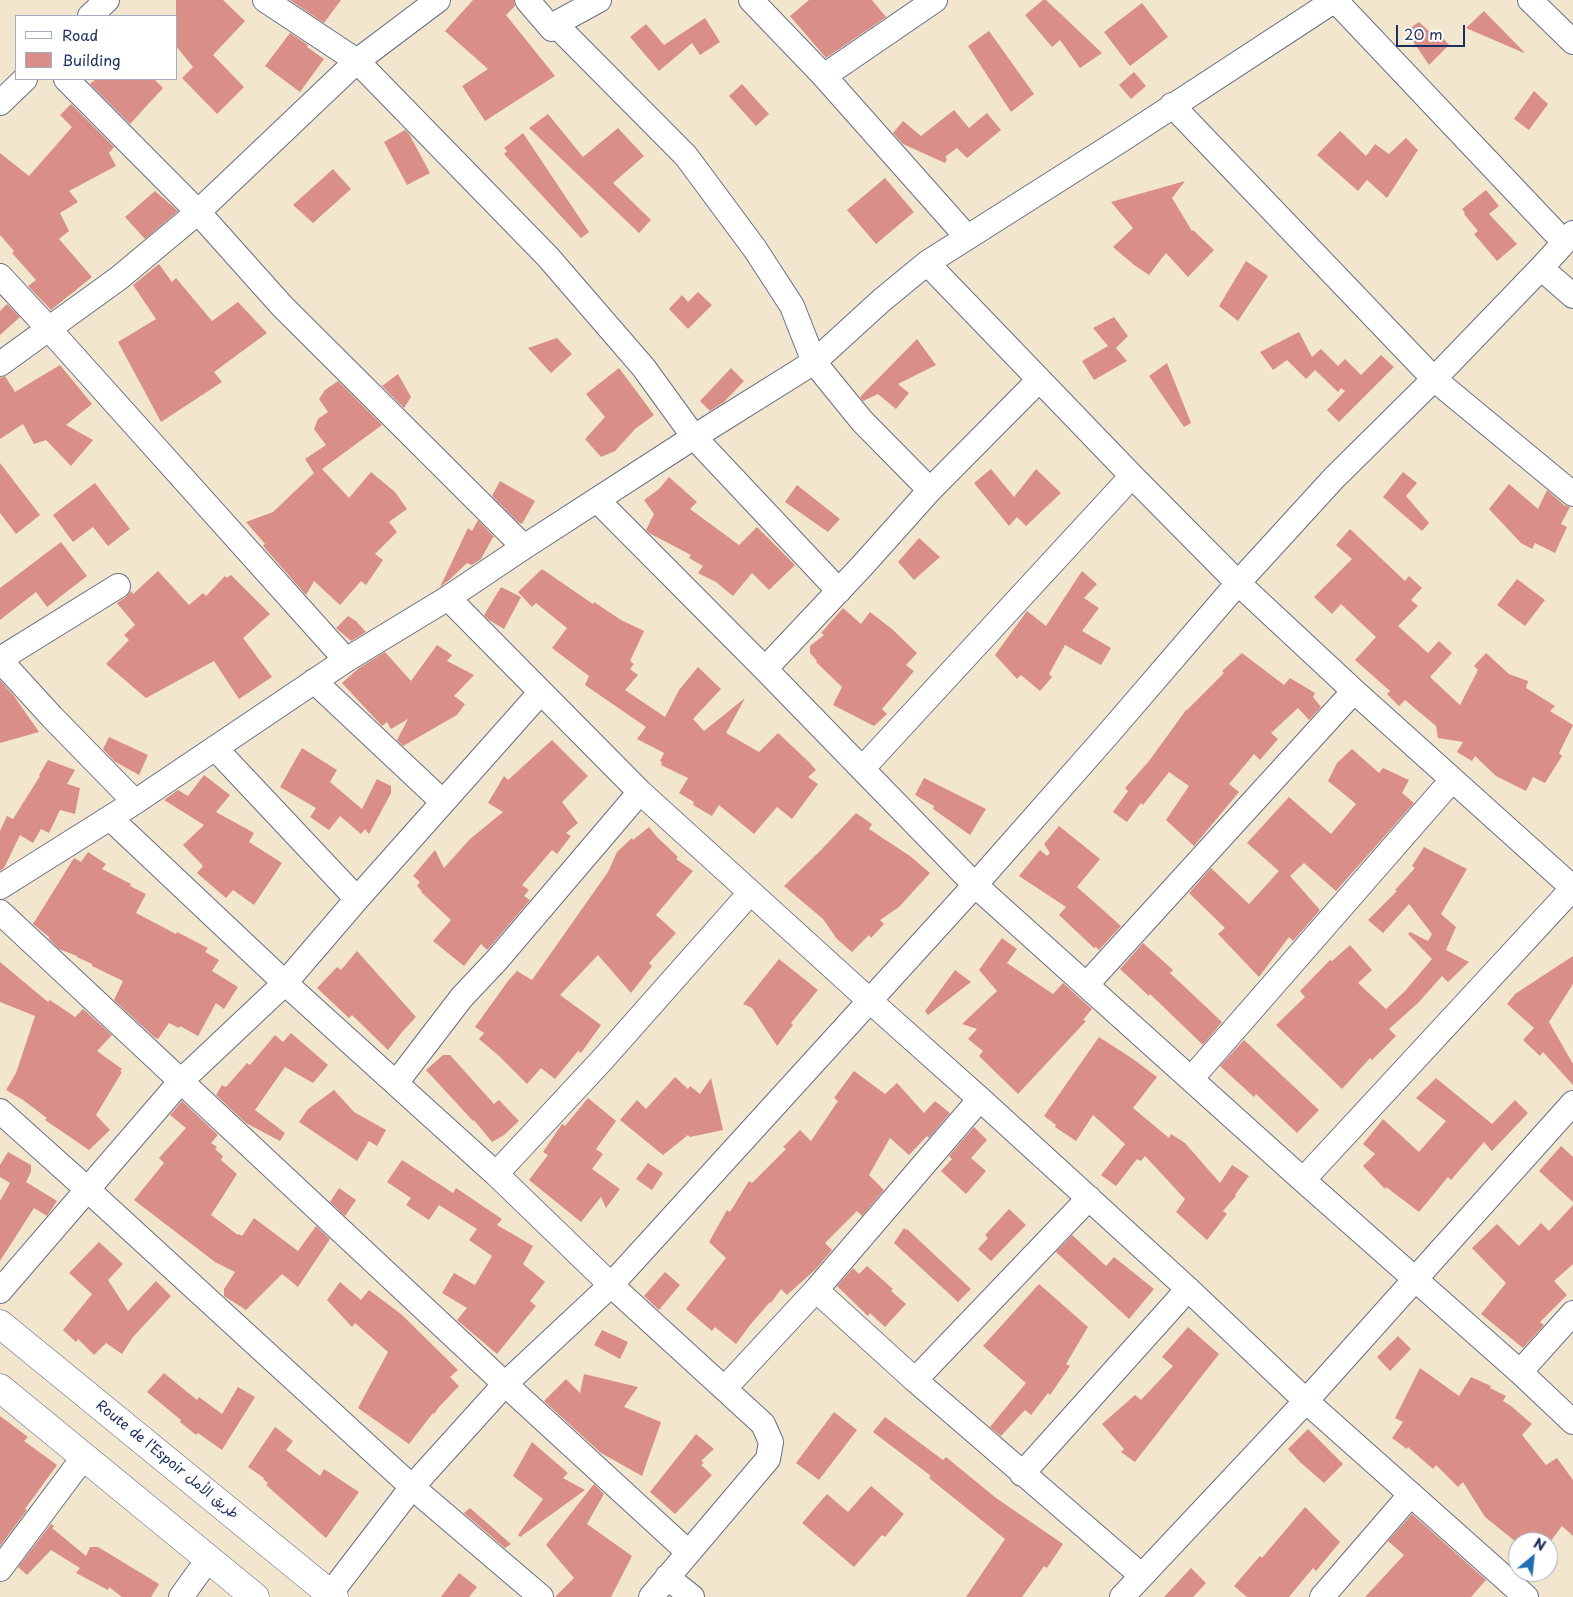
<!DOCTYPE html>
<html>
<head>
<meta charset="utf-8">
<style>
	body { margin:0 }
	#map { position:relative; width:1573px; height:1597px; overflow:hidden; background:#f3e6ce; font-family:"Playpen Sans",sans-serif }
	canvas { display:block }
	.legend { position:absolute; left:15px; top:15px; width:162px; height:65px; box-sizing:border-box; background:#fff; border:1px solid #a4acbf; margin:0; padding:6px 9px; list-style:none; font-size:15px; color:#1b2f5e }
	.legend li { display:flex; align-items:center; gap:10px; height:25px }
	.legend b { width:25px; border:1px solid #a4acbf }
	.north { position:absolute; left:1508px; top:1532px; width:50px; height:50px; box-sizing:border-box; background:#fff; border:1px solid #a4acbf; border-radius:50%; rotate:28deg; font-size:14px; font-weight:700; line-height:20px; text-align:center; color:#1b2f5e }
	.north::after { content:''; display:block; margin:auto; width:18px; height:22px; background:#1f6fb2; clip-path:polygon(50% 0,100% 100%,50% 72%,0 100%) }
	.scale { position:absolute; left:1396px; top:25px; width:69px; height:22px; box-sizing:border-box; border:2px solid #1b2f5e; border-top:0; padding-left:6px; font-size:15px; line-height:18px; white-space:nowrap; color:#1b2f5e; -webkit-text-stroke:4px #fff; paint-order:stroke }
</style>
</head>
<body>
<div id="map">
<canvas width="1573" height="1597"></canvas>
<ul class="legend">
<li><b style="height:6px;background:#fff"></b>Road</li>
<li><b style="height:14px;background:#d98f88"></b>Building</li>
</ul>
<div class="north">N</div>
<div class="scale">20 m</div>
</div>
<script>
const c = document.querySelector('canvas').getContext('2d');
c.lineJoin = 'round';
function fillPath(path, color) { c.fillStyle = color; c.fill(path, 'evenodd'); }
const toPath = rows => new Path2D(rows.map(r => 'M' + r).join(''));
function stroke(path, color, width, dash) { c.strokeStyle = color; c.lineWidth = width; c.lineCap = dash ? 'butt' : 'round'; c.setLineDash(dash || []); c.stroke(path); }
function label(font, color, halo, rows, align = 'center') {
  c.font = font + ' "Playpen Sans","Playpen Sans Arabic",sans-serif'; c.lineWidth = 4; c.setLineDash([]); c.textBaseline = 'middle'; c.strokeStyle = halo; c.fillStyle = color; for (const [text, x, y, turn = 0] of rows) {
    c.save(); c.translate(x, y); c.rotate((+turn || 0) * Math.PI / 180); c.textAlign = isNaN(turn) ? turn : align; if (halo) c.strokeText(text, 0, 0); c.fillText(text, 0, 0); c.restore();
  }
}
fillPath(toPath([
	[176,0,223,0,245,21,213,55,244,87,217,114,182,78,193,67,176,46],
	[290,0,341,0,324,23],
	[473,0,514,0,515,6,506,15,555,76,485,121,462,86,488,69,445,31],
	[809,0,872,0,886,17,826,58,790,16],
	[1043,0,1046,0,1102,53,1080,68,1060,40,1052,47,1025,15],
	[1142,3,1168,37,1130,66,1104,32],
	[1484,11,1524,52,1524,53,1466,28],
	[705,18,720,42,700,55,692,43,659,71,630,37,646,24,664,45],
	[1419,22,1432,34,1436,30,1449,45,1429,65,1406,31],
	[989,31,1034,94,1011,112,968,46],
	[290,33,308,45,307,47,324,59,300,92,265,66],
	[1134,72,1146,86,1131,99,1119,85],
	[96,79,154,79,163,88,130,124,90,84],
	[742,84,769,114,756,126,729,96],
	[1534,91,1548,104,1529,130,1514,119],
	[71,104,114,147,109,153,116,166,69,191,78,202,60,213,69,231,59,239,92,277,51,310,28,286,36,280,12,253,14,251,0,235,0,153,29,176,72,127,60,115],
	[954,110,969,128,987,113,1001,130,967,158,957,148,945,157,947,159,945,163,903,144,893,133,903,121,921,136],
	[548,114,583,157,618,128,644,156,613,183,651,220,639,233,529,128],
	[405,130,409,134,430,173,407,185,384,142],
	[1340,131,1366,156,1375,144,1389,154,1406,138,1418,150,1387,198,1367,180,1358,191,1317,155],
	[523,133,589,232,581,238,504,154,507,151,504,148],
	[333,169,351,189,313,223,293,205],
	[885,178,914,212,876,244,847,210],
	[1185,181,1172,198,1192,231,1193,230,1214,250,1188,277,1166,253,1149,275,1134,265,1113,247,1133,228,1111,202],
	[1486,190,1499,206,1489,214,1517,244,1497,261,1474,234,1478,231,1464,214,1465,213,1462,209],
	[155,191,178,211,145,239,125,217],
	[1246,261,1268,276,1238,321,1219,306],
	[159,264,172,282,176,278,212,321,238,302,267,333,214,372,222,382,161,422,118,342,156,319,133,285],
	[698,292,712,305,688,329,669,309,682,295,688,302],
	[7,304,20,317,0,335,0,311],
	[1114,317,1128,336,1116,348,1127,361,1094,380,1082,361,1108,346,1093,328],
	[1299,332,1312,357,1321,349,1338,366,1345,359,1361,375,1381,355,1394,367,1339,422,1327,410,1345,391,1341,388,1338,392,1315,370,1306,379,1287,360,1273,370,1260,352],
	[557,338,572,354,551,373,528,348],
	[917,339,936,365,898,384,909,393,896,409,878,394,863,401,860,397],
	[1167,363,1191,423,1184,427,1149,376],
	[60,365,92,404,66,425,93,440,71,466,46,440,34,444,23,424,0,439,0,378,5,376,15,392],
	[619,368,654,415,635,429,615,451,601,457,585,439,605,417,586,394],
	[731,368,744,381,724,402,710,411,700,401],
	[398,374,411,397,404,408,382,386],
	[338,381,382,425,322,469,349,498,371,472,395,492,407,509,389,522,397,532,375,554,383,560,366,585,361,581,340,605,314,581,306,595,263,546,265,544,246,522,273,512,314,473,305,459,326,445,314,429,318,419,328,412,319,399,325,390],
	[0,463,40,515,16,534,0,513],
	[991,469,1014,497,1036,469,1061,493,1026,526,1017,517,1009,526,974,483],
	[1403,472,1417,483,1406,496,1429,523,1422,531,1383,497],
	[669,477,697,502,690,509,739,545,757,527,795,565,769,590,752,573,733,596,716,582,698,573,703,566,689,558,691,555,649,533,646,530,654,514,644,500,659,489],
	[500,481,535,501,522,524,518,522,492,496],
	[95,483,130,529,108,546,93,527,73,542,53,515],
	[1509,484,1538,509,1547,490,1564,505,1570,507,1561,524,1567,527,1555,553,1535,543,1532,549,1521,543,1489,509],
	[797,485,840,519,828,532,785,502],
	[478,520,495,538,493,537,481,559,472,565,467,563,448,581,440,587,468,528,472,531],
	[1350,529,1405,581,1409,576,1422,588,1411,600,1418,606,1398,626,1428,653,1439,641,1452,653,1430,677,1460,705,1478,670,1474,666,1486,653,1509,674,1528,681,1526,688,1555,706,1550,711,1573,725,1559,753,1562,756,1545,783,1533,777,1526,791,1496,776,1475,756,1472,761,1457,752,1463,742,1438,738,1436,726,1405,700,1399,706,1387,694,1390,691,1355,660,1376,637,1341,604,1332,614,1314,597,1352,559,1336,545],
	[919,538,940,557,914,580,898,562],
	[61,542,87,576,47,607,36,592,0,620,0,588],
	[542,569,593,604,594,602,621,620,644,631,630,661,634,664,630,669,638,675,625,690,665,717,679,690,698,667,721,689,693,719,704,731,745,698,726,733,759,752,778,733,809,762,816,770,808,777,818,784,792,819,777,807,754,834,719,805,712,816,693,805,694,802,679,793,688,778,661,765,662,762,660,761,664,753,637,739,646,727,585,685,589,676,552,648,567,628,536,603,532,607,518,592],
	[158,571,189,605,203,593,206,596,225,576,227,578,231,575,270,614,243,638,272,677,239,699,214,661,146,698,106,664,129,640,124,635,135,625,117,603,126,597,131,591,133,594],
	[1082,571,1097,584,1084,598,1099,608,1082,631,1111,648,1101,665,1065,645,1049,674,1052,677,1040,691,1021,675,1017,679,995,655,1027,611,1046,626],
	[1517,579,1545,600,1525,626,1497,605],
	[501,587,521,597,504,629,489,620,484,615],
	[843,608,861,624,870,612,892,629,917,653,906,665,914,671,882,709,887,714,874,726,833,705,842,687,816,662,817,661,810,653,810,646,824,635,821,633],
	[348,616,356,621,366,632,351,641,336,628],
	[437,645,452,655,447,661,474,675,454,696,465,704,457,715,403,746,397,740,408,719,391,729,387,722,382,726,342,683,359,668,385,652,411,681],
	[1242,653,1284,685,1290,678,1315,693,1313,697,1321,707,1309,720,1298,708,1271,733,1278,739,1260,760,1254,754,1229,784,1239,792,1194,846,1166,820,1189,786,1169,772,1143,805,1141,803,1127,822,1113,812,1128,791,1125,788,1149,761,1186,710,1187,710,1224,673,1222,671],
	[0,680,14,696,39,732,0,743],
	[109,737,148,755,139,775,114,761,103,749],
	[552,740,588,776,562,802,578,823,566,833,571,836,557,854,552,850,522,885,529,890,524,896,530,900,489,948,487,950,481,944,464,966,433,941,451,920,421,892,422,891,417,886,420,882,413,876,435,850,444,868,470,839,503,812,488,803,504,776,508,780],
	[302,748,337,770,330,782,362,809,377,779,391,786,391,793,369,834,365,829,361,834,340,816,329,830,310,817,316,808,280,787],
	[1352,749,1379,773,1383,768,1409,780,1402,793,1414,803,1336,891,1304,863,1290,876,1320,910,1293,941,1289,937,1259,977,1218,934,1225,928,1189,893,1211,868,1249,904,1279,871,1247,843,1289,797,1331,834,1356,804,1328,781,1337,763],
	[48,760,75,770,67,784,80,788,75,814,60,810,49,833,41,829,33,843,20,835,4,868,0,871,0,831,7,816,13,819,40,776,39,775],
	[204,775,230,795,216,812,254,833,249,842,282,863,254,905,233,890,226,898,197,873,203,866,183,845,204,825,164,800,178,790,188,796],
	[924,778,986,809,970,835,933,809,934,806,915,795],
	[856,813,872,824,869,829,910,856,930,873,899,907,880,920,884,924,871,938,869,935,852,952,837,939,823,919,784,886,822,849],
	[1059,826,1100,859,1077,887,1121,926,1099,950,1096,947,1094,948,1059,915,1066,907,1019,876,1040,850,1047,856,1050,853,1044,844],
	[649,827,657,837,678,857,676,859,693,871,656,915,676,933,649,963,652,966,631,993,598,955,560,995,601,1025,581,1053,578,1051,555,1079,541,1068,527,1084,499,1056,479,1039,484,1033,475,1027,508,981,517,971,532,980,608,872,617,852,632,838,633,840],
	[1424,847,1467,869,1441,914,1456,927,1446,950,1469,962,1448,982,1442,976,1419,1002,1389,1029,1396,1036,1372,1060,1370,1058,1342,1089,1276,1025,1305,997,1300,991,1330,960,1332,961,1350,945,1372,970,1358,983,1386,1009,1405,991,1432,959,1408,934,1410,932,1428,941,1432,934,1409,904,1383,933,1368,920,1397,891,1395,890,1415,868,1412,866],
	[88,852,106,864,102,869,131,884,130,886,146,894,136,913,176,934,177,932,208,948,205,952,219,960,212,971,238,987,224,1009,216,1003,198,1036,180,1026,179,1028,169,1023,158,1039,154,1037,114,1000,123,981,92,966,92,964,77,957,77,956,59,949,49,939,49,937,33,924,74,858,81,862],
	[1002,938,1017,949,1007,963,1053,994,1063,983,1092,1009,1083,1020,1086,1021,1018,1094,979,1056,983,1051,968,1039,977,1029,962,1024,997,991,979,970],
	[1143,943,1173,970,1170,973,1222,1022,1203,1045,1150,994,1149,996,1120,969],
	[357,951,416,1017,402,1032,388,1050,352,1015,349,1018,317,988,337,967,341,970],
	[1573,956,1573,984,1549,1022,1573,1064,1573,1085,1543,1052,1540,1056,1523,1040,1534,1028,1507,1004,1515,994],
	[779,959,818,990,791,1023,793,1025,777,1046,752,1008,743,1004],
	[0,962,48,1002,50,1000,75,1017,83,1009,112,1035,97,1051,122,1069,120,1071,122,1072,96,1115,110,1130,89,1150,45,1120,47,1118,23,1100,6,1090,16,1073,35,1016,0,1002],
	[955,970,971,982,928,1015,925,1011],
	[291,1033,328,1065,313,1083,285,1067,255,1110,285,1133,280,1141,246,1123,216,1095,222,1085,226,1087,247,1063,250,1065,275,1035,283,1042],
	[1099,1037,1133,1059,1157,1077,1133,1108,1169,1138,1171,1134,1185,1143,1220,1183,1232,1165,1249,1176,1235,1195,1236,1196,1223,1211,1227,1214,1207,1240,1176,1212,1185,1199,1145,1156,1141,1161,1137,1159,1116,1186,1101,1175,1125,1144,1093,1115,1076,1141,1055,1127,1056,1125,1044,1116],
	[1244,1040,1319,1110,1297,1133,1256,1094,1254,1097,1220,1066],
	[443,1055,450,1055,494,1104,499,1100,519,1121,504,1135,492,1142,474,1120,473,1121,426,1070],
	[854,1071,885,1094,897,1083,924,1113,935,1101,950,1113,929,1138,927,1136,909,1155,890,1138,869,1175,884,1190,862,1216,857,1211,825,1243,832,1250,816,1269,787,1295,781,1289,771,1303,770,1302,750,1325,736,1344,715,1327,712,1331,686,1309,726,1258,709,1242,727,1210,730,1212,749,1181,752,1183,786,1149,783,1147,800,1130,811,1141,838,1101,834,1098],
	[675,1077,688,1089,690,1086,700,1094,711,1078,723,1130,690,1137,688,1135,663,1155,620,1120,637,1100,646,1109],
	[1436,1078,1492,1124,1515,1100,1528,1113,1492,1151,1484,1142,1451,1180,1448,1177,1419,1212,1386,1187,1385,1189,1363,1166,1375,1154,1363,1144,1383,1119,1419,1152,1446,1121,1416,1098],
	[334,1090,354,1112,386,1130,377,1146,369,1141,357,1161,299,1122,308,1109],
	[588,1098,616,1121,596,1149,603,1154,592,1169,620,1189,606,1208,601,1197,581,1222,529,1180,548,1155,543,1152,562,1124,565,1126],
	[182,1101,218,1135,211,1143,217,1147,215,1149,223,1156,221,1160,237,1174,211,1215,238,1235,239,1234,242,1236,254,1218,298,1251,316,1226,330,1239,298,1287,282,1274,246,1310,224,1296,224,1289,235,1272,215,1262,134,1200,164,1163,159,1158,186,1128,170,1115],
	[974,1127,987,1140,971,1158,986,1171,966,1194,941,1171,952,1159,949,1156],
	[1561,1146,1573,1157,1573,1202,1539,1171],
	[8,1152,31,1165,31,1172,26,1182,57,1201,47,1216,34,1208,0,1261,0,1201,10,1183,0,1177,0,1165],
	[402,1160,453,1193,456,1188,502,1219,497,1225,533,1246,523,1264,545,1282,530,1301,536,1306,497,1354,457,1320,467,1308,442,1293,454,1273,475,1285,492,1256,469,1240,477,1229,439,1205,429,1220,406,1205,411,1198,387,1182],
	[648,1163,663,1173,652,1190,636,1179],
	[339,1188,356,1200,345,1216,330,1202],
	[1573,1205,1573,1264,1554,1281,1567,1295,1540,1322,1544,1325,1523,1348,1481,1314,1506,1283,1472,1248,1497,1224,1519,1246,1541,1223,1549,1231],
	[1009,1209,1026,1225,991,1261,978,1249,988,1238,985,1235],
	[904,1228,906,1230,907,1229,971,1289,958,1302,894,1243],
	[1072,1235,1106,1266,1114,1257,1154,1289,1129,1319,1056,1252],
	[99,1242,123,1264,108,1280,128,1311,156,1281,171,1296,133,1337,122,1354,106,1343,94,1355,78,1339,76,1342,63,1330,92,1294,69,1273],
	[867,1266,893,1289,891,1291,906,1304,885,1327,870,1313,868,1316,837,1286,853,1268,859,1274],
	[665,1272,680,1285,659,1310,644,1296],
	[340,1282,361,1300,369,1290,401,1314,458,1370,450,1377,459,1386,439,1407,434,1414,433,1413,409,1444,358,1408,388,1352,355,1323,352,1327,327,1300],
	[1039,1284,1088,1327,1066,1364,1070,1366,1050,1395,1048,1393,1031,1415,1025,1410,1001,1436,990,1427,1026,1383,983,1346],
	[1188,1327,1219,1354,1135,1462,1121,1452,1124,1449,1102,1424,1135,1395,1141,1400,1173,1366,1162,1357],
	[602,1330,628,1342,620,1359,594,1345],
	[1398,1336,1411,1349,1390,1371,1377,1357],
	[1420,1368,1459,1396,1471,1377,1491,1386,1490,1388,1506,1396,1503,1401,1511,1406,1532,1424,1522,1435,1546,1465,1557,1458,1573,1480,1573,1536,1562,1526,1550,1542,1530,1542,1522,1535,1516,1542,1485,1517,1463,1482,1458,1487,1436,1465,1433,1469,1408,1447,1407,1449,1392,1438,1403,1422,1395,1418],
	[164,1373,197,1400,199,1397,222,1414,238,1387,255,1397,222,1450,198,1433,196,1435,180,1422,181,1420,147,1392],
	[584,1374,638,1387,624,1407,661,1422,642,1476,601,1453,544,1401,566,1379,580,1393],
	[834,1412,857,1430,819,1480,796,1463],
	[0,1416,28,1437,24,1441,57,1465,25,1509,27,1510,0,1546],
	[885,1417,943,1460,946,1457,996,1498,1063,1544,1047,1568,1044,1566,1022,1597,966,1597,1005,1539,929,1478,931,1476,873,1432],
	[275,1427,293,1441,286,1450,320,1476,324,1469,359,1492,326,1538,266,1485,268,1483,263,1479,264,1478,248,1467],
	[1308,1429,1343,1464,1324,1483,1300,1462,1288,1449],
	[696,1434,714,1449,701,1461,704,1463,701,1465,712,1475,675,1514,650,1492],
	[532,1442,568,1473,563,1478,585,1490,520,1537,518,1535,543,1499,513,1476],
	[594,1484,604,1494,587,1524,632,1556,611,1597,555,1597,574,1578,546,1545],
	[871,1486,904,1514,885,1537,882,1535,854,1567,802,1523,827,1494,848,1512],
	[1305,1507,1340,1542,1316,1571,1313,1568,1289,1597,1247,1597,1234,1586,1260,1556,1262,1558],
	[470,1508,511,1544,505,1548,465,1514,464,1513],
	[1412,1514,1486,1580,1471,1597,1365,1597,1404,1555,1388,1541],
	[51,1524,54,1526,52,1528,86,1556,90,1547,98,1547,159,1584,151,1597,122,1597,109,1587,108,1590,76,1573,80,1568,51,1550,27,1575,18,1567],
	[1191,1568,1206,1583,1193,1597,1164,1597],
	[459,1573,477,1587,469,1597,441,1597]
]), '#d98f88');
const street = toPath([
	[265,0,357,61,548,257,644,368,694,437,839,591],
	[527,0,552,29,555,24,686,156,755,249,792,306,814,362,862,421,930,490],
	[751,0,824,76,967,237],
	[1335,0,1564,242],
	[1530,0,1573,42],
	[90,16,107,0],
	[555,24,599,0],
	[824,76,935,0],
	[66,79,198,212,282,306,524,547],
	[0,103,25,79],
	[1172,105,1434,379,1573,494],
	[927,263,1132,476,1238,583,1354,691,1573,888,1303,1180],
	[1541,268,1573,296],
	[0,276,49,329,346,660],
	[0,364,119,278,198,212,357,61,438,0],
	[597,500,765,669,975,885,1303,1180,1520,1372,1573,1422],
	[448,598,524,547,694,437,814,362,882,300,927,263,1121,140,1335,0],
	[0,659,118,586],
	[0,660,52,717,135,802],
	[765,669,862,566,930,490,1039,380],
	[314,681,443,802],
	[541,692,640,792,870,1001,980,1099,1188,1289,1306,1401,1526,1597],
	[215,748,357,899],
	[862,769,1132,476],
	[110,818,285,983,496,1174,611,1285,763,1424,771,1442,768,1459,651,1597],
	[0,887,135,802,346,660,448,598,541,692,357,899,285,983,181,1081,0,1291],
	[0,912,505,1384,688,1552],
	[1087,984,1354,691],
	[1191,1079,1452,780],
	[396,1083,462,997,496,961,640,792],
	[0,1111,88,1190,412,1487,541,1597],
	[496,1174,603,1059,750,893],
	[816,1290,915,1380,1141,1575],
	[1520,1372,1573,1313],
	[915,1380,1089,1198],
	[725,1388,816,1290,980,1099],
	[1022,1474,1188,1289],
	[0,1569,83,1458],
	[667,1577,692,1597],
	[330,1594,412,1487,505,1384,611,1285,975,885,1109,733,1238,583,1334,478,1434,379,1541,268,1573,233],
	[181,1597,209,1558],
	[1122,1597,1306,1401,1573,1103],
	[1322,1597,1411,1494]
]);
const highway = toPath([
	[0,1324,334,1597],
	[0,1388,255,1597]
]);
stroke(street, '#676f85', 26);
stroke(highway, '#676f85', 29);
stroke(street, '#fff', 24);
stroke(highway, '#fff', 28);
label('14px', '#1b2f5e', '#fff', [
	["Route de l’Espoir طريق الأمل",167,1460,39]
]);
</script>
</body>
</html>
